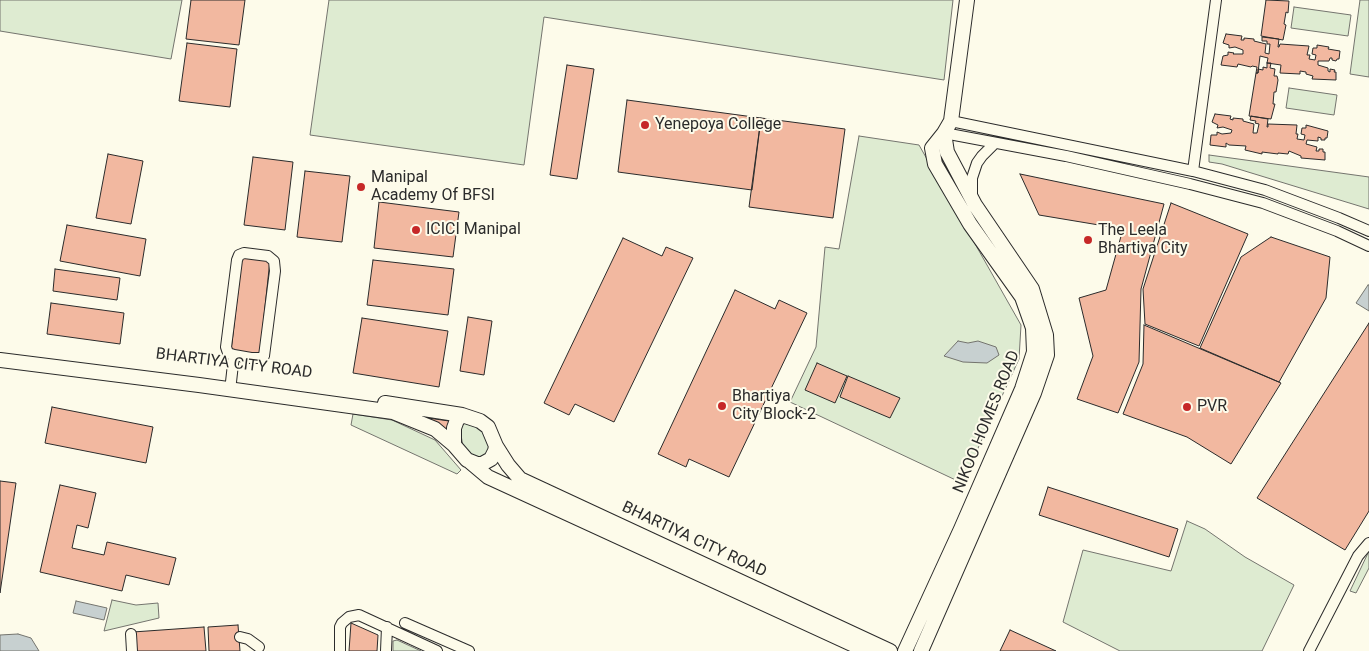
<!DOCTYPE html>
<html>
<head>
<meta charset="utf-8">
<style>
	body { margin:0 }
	canvas { display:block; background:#fdfbea }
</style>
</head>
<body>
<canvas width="1369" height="651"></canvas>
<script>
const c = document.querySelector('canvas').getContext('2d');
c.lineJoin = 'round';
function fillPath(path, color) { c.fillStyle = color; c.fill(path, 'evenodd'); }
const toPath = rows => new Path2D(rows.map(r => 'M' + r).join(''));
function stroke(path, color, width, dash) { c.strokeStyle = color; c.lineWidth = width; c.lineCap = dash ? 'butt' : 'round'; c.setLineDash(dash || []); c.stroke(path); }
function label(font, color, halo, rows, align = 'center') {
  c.font = font + ' Roboto,sans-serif'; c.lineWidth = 4; c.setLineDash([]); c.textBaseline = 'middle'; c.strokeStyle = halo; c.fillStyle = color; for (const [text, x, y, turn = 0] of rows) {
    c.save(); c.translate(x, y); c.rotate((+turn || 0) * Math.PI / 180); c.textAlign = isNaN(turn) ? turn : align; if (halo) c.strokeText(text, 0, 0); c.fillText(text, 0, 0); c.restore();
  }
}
const green = toPath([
	[0,0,182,0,171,59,0,31,0,0],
	[329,0,953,0,944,80,544,17,524,165,310,135,329,0],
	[1360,0,1369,0,1369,77,1350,74,1360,0],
	[1294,7,1351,15,1348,36,1291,28,1294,7],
	[1289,88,1337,95,1334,115,1286,108,1289,88],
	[859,136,919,145,1021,325,1019,359,962,483,790,402,816,347,825,247,839,249,859,136],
	[1209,155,1369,177,1369,209,1222,164,1209,162,1209,155],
	[353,414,392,420,435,440,461,470,457,474,351,425,353,414],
	[473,422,485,432,491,450,482,459,470,454,463,446,460,430,464,423,473,422],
	[1187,521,1205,529,1245,557,1294,585,1262,651,1120,651,1063,622,1083,550,1171,571,1187,521],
	[1369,551,1369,568,1356,593,1350,591,1369,551],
	[112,600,136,605,158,603,159,618,104,631,112,600],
	[397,640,421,651,393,651,393,641,397,640]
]);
fillPath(green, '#deebd1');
stroke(green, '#74746e', 1);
const water = toPath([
	[1368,285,1369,285,1369,311,1356,303,1368,285],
	[958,341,968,343,978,341,996,347,999,355,987,363,963,362,944,356,958,341],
	[76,601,107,608,104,620,73,613,76,601],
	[18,634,31,638,39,651,0,651,0,635,18,634]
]);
fillPath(water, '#c7d0d0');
stroke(water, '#74746e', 1);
const building = toPath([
	[191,0,245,0,239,45,186,39,191,0],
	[1266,0,1289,1,1288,13,1286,12,1284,24,1286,25,1283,40,1261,36,1266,0],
	[1226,34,1242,36,1241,40,1244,40,1244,38,1254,39,1254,41,1266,44,1265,53,1269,54,1270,44,1267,44,1267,41,1262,41,1262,37,1279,39,1278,47,1279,47,1280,44,1309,46,1307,55,1310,55,1309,59,1315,60,1316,55,1312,54,1313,48,1317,48,1317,45,1329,47,1328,49,1340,51,1339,59,1337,59,1336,61,1332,60,1332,58,1330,58,1329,61,1318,61,1318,65,1328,68,1328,71,1330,72,1330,69,1335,70,1334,72,1336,72,1336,80,1312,79,1313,76,1306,74,1306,72,1300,71,1300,74,1280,73,1281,65,1267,63,1268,58,1260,56,1258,73,1256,73,1257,67,1252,66,1251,67,1238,64,1237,67,1221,65,1223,56,1228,55,1228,52,1234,53,1233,54,1243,54,1243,50,1235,47,1229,48,1229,45,1223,43,1226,34],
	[187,43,237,49,230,107,179,101,187,43],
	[1267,63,1271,63,1270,68,1275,69,1274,76,1277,76,1278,80,1276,92,1274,92,1273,104,1275,104,1271,119,1249,116,1256,73,1258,73,1258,69,1263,70,1263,67,1267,68,1267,63],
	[567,65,594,69,577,179,550,175,567,65],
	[627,100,761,118,752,190,618,172,627,100],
	[1215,114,1231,116,1230,119,1233,120,1233,118,1243,119,1243,121,1254,124,1253,133,1257,133,1259,124,1255,123,1256,121,1250,120,1251,116,1268,119,1267,127,1268,127,1268,124,1297,125,1296,134,1298,134,1297,139,1304,140,1305,135,1301,134,1302,128,1306,128,1306,125,1328,131,1327,138,1325,138,1325,140,1321,140,1321,138,1318,137,1318,141,1307,140,1306,144,1317,147,1316,151,1319,151,1319,149,1323,149,1323,152,1325,152,1325,160,1301,158,1301,156,1289,151,1288,154,1278,153,1278,154,1262,152,1262,154,1245,150,1246,146,1229,145,1226,143,1226,147,1210,145,1211,135,1217,135,1217,132,1222,134,1231,133,1232,130,1223,127,1217,128,1218,125,1212,122,1215,114],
	[761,118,845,129,833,218,749,207,761,118],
	[108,154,143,161,131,224,96,218,108,154],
	[253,157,293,162,285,230,244,225,253,157],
	[305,171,350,176,342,242,297,237,305,171],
	[1020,174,1164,204,1141,289,1139,362,1118,413,1077,399,1093,356,1079,298,1106,290,1123,229,1039,215,1020,174],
	[379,202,459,212,453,257,374,248,379,202],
	[1171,203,1248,234,1199,346,1145,324,1143,289,1171,203],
	[67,225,146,239,140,276,60,261,67,225],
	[1271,237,1330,257,1326,298,1279,382,1200,348,1241,257,1271,237],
	[623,238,662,256,666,247,693,258,614,422,575,404,569,415,544,403,623,238],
	[242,257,270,260,260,354,231,351,242,257],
	[373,260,454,269,448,315,367,305,373,260],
	[55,269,120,278,117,300,53,291,55,269],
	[735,290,775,309,779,300,807,313,729,477,689,459,686,467,658,454,735,290],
	[51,303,124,313,120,344,47,334,51,303],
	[468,317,492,321,484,375,460,371,468,317],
	[362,318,448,331,439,387,353,373,362,318],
	[1369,323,1369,511,1345,550,1257,498,1369,323],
	[1144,325,1281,383,1231,464,1187,437,1123,414,1143,364,1144,325],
	[817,363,847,376,835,403,805,390,817,363],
	[848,376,900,398,890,418,840,397,848,376],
	[52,407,153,427,146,463,45,443,52,407],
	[421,417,449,421,447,431,421,417],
	[0,481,16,483,0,593,0,481],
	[60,485,96,493,88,528,77,525,72,548,104,555,107,542,176,558,169,585,126,575,122,591,40,572,60,485],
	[1048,487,1178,529,1169,557,1039,515,1048,487],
	[351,623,378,635,377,651,349,651,351,623],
	[238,625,240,651,209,651,208,627,238,625],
	[204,627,206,651,135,651,133,632,204,627],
	[1010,630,1056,651,1000,651,1010,630]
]);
fillPath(building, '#f2b8a0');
stroke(building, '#2b2b2b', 1);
const street = toPath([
	[951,121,1193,171,1265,190,1339,218,1369,231],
	[944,133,1066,156,1190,184,1263,203,1337,231,1369,246],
	[1193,171,1216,0],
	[972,196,972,178,977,163,982,156,995,143],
	[231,382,234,355,228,353,226,347,237,260,239,255,244,253,268,256,274,261,275,271,264,356,260,358,251,358,234,355],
	[405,623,469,651],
	[131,634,132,651],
	[240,637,248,639,259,647],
	[340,651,340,627,342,623,349,617,359,615,437,651],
	[386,651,387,627],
	[1309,651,1358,556,1369,543]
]);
const secondary = toPath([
	[0,360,199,385,393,412,435,429,454,445,467,460,477,464,482,464,491,459,495,451,496,446,488,427,480,421,462,415,457,420,454,428,454,445],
	[385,403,462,415],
	[496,446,508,465,520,479,890,651],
	[469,461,488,477,867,651],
	[905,651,961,529,1022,389,1034,352,1033,328,1022,297,970,224,935,164,932,148,944,133,951,121,967,0],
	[921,651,1034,393,1047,355,1046,335,1032,289,975,205,947,152,944,133]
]);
stroke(street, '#2b2b2b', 12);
stroke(secondary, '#2b2b2b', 16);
stroke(street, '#fdfbea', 10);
stroke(secondary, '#fdfbea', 14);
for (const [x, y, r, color] of [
	[645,125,5,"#c62828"],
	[361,187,5,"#c62828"],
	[416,230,5,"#c62828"],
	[1088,240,5,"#c62828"],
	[722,406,5,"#c62828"],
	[1187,407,5,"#c62828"]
]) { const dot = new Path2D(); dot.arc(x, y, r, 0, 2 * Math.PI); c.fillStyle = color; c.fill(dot); stroke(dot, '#fdfbea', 2); }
label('16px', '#2b2b2b', '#fdfbea', [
	["Yenepoya College",655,125],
	["Manipal",371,178],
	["Academy Of BFSI",371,196],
	["ICICI Manipal",426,230],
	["The Leela",1098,231],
	["Bhartiya City",1098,249],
	["Bhartiya",732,397],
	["City Block-2",732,415],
	["PVR",1197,407]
], 'left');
label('16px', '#2b2b2b', '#fdfbea', [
	["BHARTIYA CITY ROAD",234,364,7],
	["NIKOO HOMES ROAD",987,422,-68],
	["BHARTIYA CITY ROAD",694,540,25]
]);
</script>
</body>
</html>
